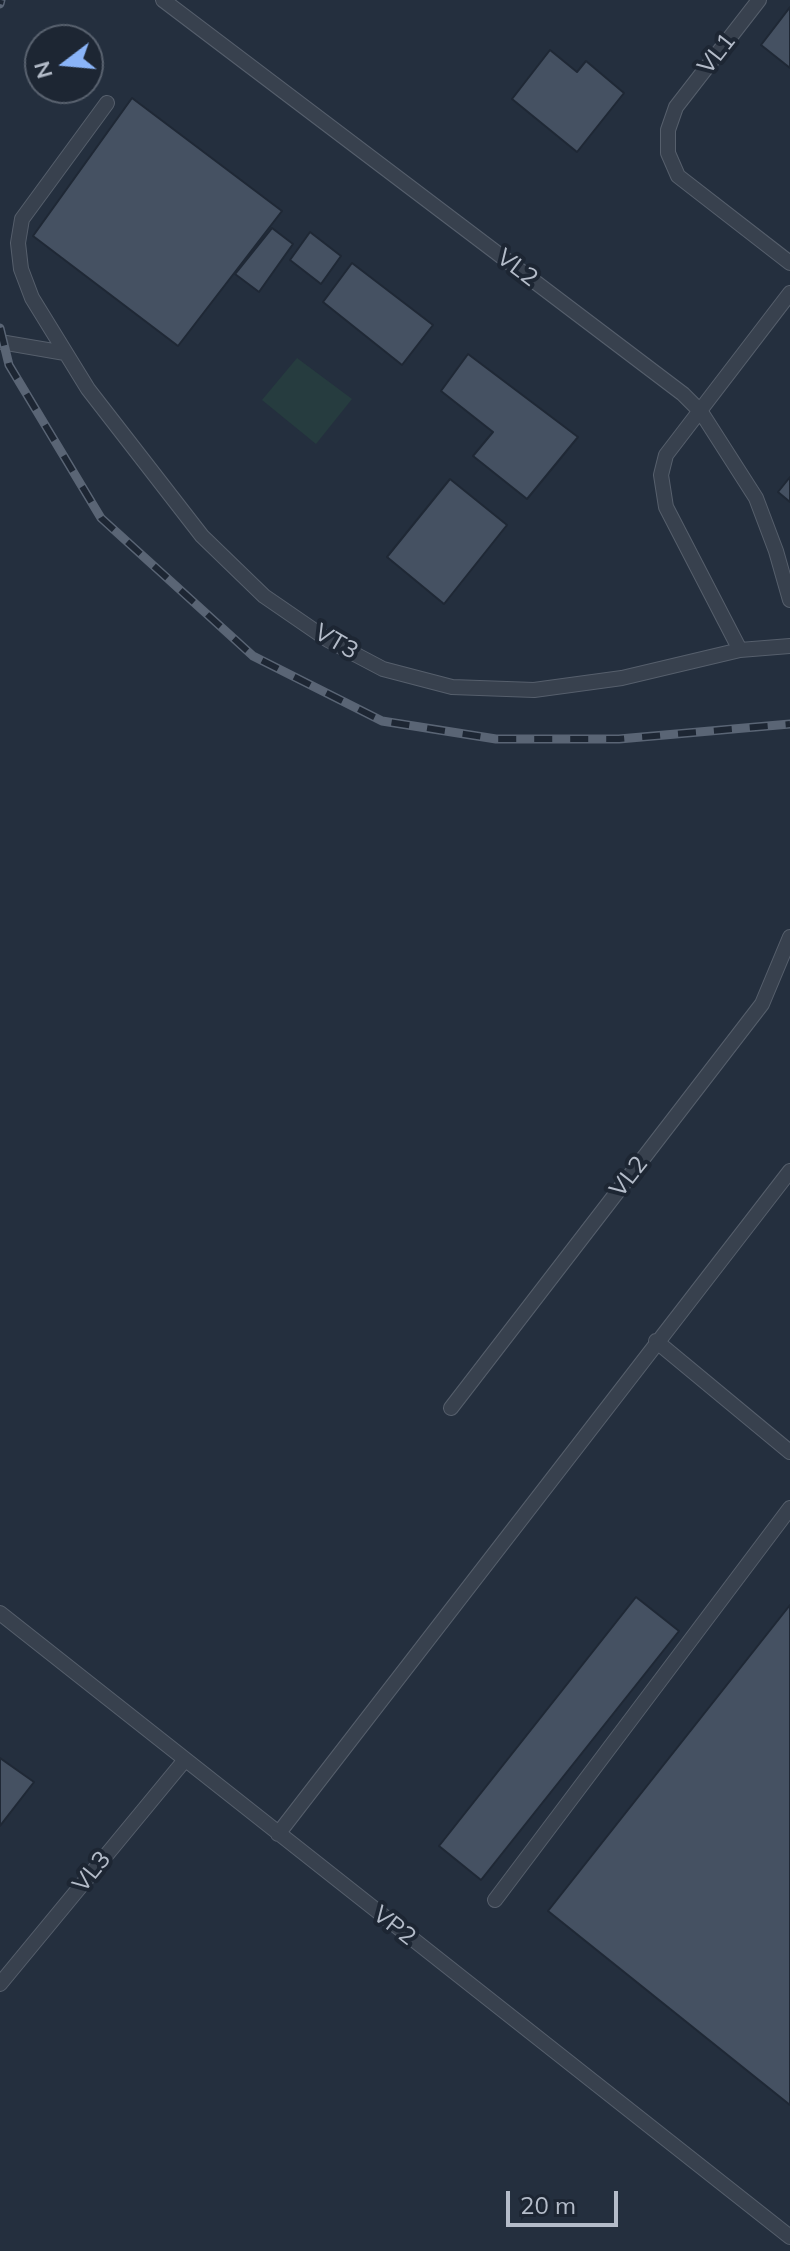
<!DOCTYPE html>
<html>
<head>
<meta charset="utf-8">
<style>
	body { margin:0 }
	#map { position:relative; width:790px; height:2251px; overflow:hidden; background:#242f3e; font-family:Mulish,sans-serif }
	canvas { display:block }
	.north { position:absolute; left:24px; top:24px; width:80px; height:80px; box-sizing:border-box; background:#1d2633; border:2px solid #59626f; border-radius:50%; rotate:254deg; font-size:22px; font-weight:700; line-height:32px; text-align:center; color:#b4bcc9 }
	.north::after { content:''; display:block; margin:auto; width:28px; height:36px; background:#8ab4f8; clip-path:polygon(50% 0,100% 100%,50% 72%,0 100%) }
	.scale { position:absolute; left:506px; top:2191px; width:112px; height:36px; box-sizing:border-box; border:4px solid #b4bcc9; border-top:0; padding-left:10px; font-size:24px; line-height:28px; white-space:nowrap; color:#b4bcc9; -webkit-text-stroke:6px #1d2633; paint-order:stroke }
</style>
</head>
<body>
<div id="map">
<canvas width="790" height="2251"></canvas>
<div class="north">N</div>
<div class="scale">20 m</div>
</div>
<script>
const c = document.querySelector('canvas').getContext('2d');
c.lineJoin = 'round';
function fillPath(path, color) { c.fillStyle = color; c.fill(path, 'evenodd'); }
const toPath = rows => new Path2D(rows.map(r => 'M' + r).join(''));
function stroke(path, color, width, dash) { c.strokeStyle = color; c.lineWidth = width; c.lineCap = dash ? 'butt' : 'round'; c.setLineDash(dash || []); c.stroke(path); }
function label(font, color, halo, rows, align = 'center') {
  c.font = font + ' Mulish,sans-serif'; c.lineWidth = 8; c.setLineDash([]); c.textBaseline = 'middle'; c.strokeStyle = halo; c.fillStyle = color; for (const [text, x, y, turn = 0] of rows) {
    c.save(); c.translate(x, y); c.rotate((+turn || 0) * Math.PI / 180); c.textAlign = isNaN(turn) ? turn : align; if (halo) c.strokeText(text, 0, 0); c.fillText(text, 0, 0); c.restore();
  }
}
fillPath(toPath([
	[297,358,352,399,316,444,262,400]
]), '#263c3f');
const building = toPath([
	[790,7,790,68,761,45,790,7],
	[550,50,577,72,586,61,624,93,577,152,512,99,550,50],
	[132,98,282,211,178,346,33,236,132,98],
	[272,228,293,244,259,292,235,274,272,228],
	[310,232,341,256,321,284,290,260,310,232],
	[352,263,433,325,402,365,323,302,352,263],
	[468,354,578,437,527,499,473,456,493,432,441,391,468,354],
	[790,477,790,502,778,492,790,477],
	[450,479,507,525,444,604,387,557,450,479],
	[636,1597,679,1631,481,1880,439,1846,636,1597],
	[790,1605,790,2105,548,1911,790,1605],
	[0,1758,34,1782,0,1826,0,1758]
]);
fillPath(building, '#455162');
stroke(building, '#1f2835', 2);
const lane = toPath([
	[163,0,683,394,701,412,756,498,776,551,790,600],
	[759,0,676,107,668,130,668,153,678,176,790,263],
	[107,103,22,219,18,243,21,269,32,298,88,389,202,536,264,596,328,640,383,669,452,687,534,690,622,678,740,650,790,646],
	[0,342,65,353],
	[740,650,666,507,661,475,666,455,790,293],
	[656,1341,790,1452],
	[451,1408,762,1004,790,937],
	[0,1613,790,2237],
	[278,1834,790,1171],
	[495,1900,790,1508],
	[0,1984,184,1761]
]);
stroke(lane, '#565f6c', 16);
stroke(lane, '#38414e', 14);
const rail = toPath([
	[0,4,1,0],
	[0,328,9,365,101,518,253,656,382,721,496,739,619,739,790,724]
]);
stroke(rail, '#5a6575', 9);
stroke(rail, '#1d2633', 6, [18]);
label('24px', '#b4bcc9', '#1d2633', [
	["VL1",717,54,-52],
	["VL2",517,268,37],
	["VT3",336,642,30],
	["VL2",629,1177,-52],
	["VL3",92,1872,-51],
	["VP2",394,1926,38]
]);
</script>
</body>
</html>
